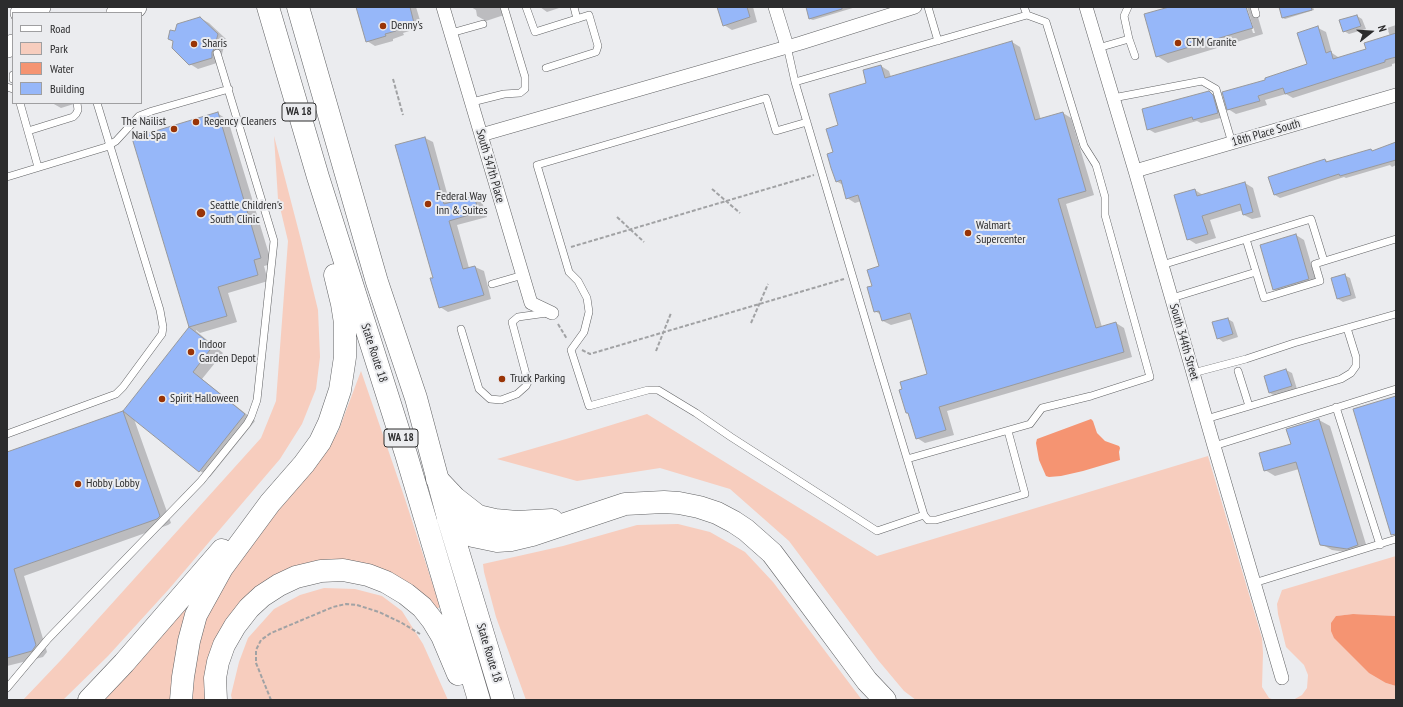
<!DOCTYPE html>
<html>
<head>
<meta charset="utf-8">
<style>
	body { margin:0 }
	#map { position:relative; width:1403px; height:707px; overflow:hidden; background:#ebecef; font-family:"PT Sans Narrow",sans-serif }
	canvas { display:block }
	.frame { position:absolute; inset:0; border:8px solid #2c2c2d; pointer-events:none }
	.legend { position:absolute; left:12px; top:12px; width:130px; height:92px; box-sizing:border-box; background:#ebecef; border:1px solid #9f9fa1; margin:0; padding:5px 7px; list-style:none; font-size:12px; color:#2c2c2d }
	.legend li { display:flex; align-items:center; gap:8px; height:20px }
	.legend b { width:20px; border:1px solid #9f9fa1 }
	.north { position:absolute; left:1351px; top:12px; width:40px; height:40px; -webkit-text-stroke:3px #ebecef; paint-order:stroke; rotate:73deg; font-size:11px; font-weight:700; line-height:16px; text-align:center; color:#2c2c2d }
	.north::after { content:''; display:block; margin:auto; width:14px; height:18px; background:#2c2c2d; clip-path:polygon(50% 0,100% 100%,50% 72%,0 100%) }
</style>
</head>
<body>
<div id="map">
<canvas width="1403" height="707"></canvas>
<div class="frame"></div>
<ul class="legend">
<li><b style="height:5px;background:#fff"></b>Road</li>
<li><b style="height:11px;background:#f7cdbe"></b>Park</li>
<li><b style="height:11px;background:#f59472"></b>Water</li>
<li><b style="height:11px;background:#96b7f9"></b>Building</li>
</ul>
<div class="north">N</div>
</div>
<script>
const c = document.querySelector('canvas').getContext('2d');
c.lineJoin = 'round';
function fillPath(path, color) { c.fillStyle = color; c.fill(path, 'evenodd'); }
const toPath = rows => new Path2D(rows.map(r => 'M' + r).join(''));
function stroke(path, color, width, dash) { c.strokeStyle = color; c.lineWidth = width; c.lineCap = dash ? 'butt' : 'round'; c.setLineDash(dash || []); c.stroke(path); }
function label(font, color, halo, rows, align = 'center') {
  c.font = font + ' "PT Sans Narrow",sans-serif'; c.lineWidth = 4; c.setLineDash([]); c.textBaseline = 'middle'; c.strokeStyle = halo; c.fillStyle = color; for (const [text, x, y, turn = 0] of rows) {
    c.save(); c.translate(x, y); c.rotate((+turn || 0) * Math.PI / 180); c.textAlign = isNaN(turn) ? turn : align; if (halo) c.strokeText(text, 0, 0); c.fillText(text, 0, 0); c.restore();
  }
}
fillPath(toPath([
	[274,136,301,240,318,310,320,357,316,389,302,424,280,459,169,589,108,656,63,700,23,700,61,660,261,438,276,401,288,241,278,199],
	[361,371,405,499,440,607,436,609,388,578,267,584,208,700,189,700,197,639,221,584,267,523,299,486,320,460,338,432],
	[647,414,877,556,1208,456,1262,638,1263,653,1262,687,1269,698,1274,700,916,700,904,691,878,660,789,541,730,489,660,468,577,481,497,459,566,439],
	[678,524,710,532,745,552,773,582,862,700,526,700,496,617,484,572,483,564,563,546,637,525],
	[1396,556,1396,616,1353,614,1336,616,1386,683,1396,686,1396,700,1293,700,1302,695,1307,688,1308,675,1304,665,1286,647,1278,614,1277,604,1282,590],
	[324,588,355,589,382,596,402,611,423,644,448,700,232,700,231,695,239,662,248,638,274,609,300,595],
	[189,607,172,700,100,700,165,627]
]), '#f7cdbe');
fillPath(toPath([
	[1091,419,1093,421,1097,433,1105,441,1119,446,1120,448,1119,452,1120,460,1083,471,1061,476,1049,477,1046,476,1039,460,1036,443,1037,439],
	[1353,614,1396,616,1396,686,1386,683,1369,673,1334,638,1331,631,1331,623,1336,616]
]), '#f59472');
fillPath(toPath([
	[357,7,416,7,422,27,403,33,404,35,393,39,393,41,375,46,367,41],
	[471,7,505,7,507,14,486,21,477,16,476,10],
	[540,7,544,8,562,7,547,12],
	[718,7,753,7,757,22,732,30,724,25],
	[807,7,856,7,813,20,810,19],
	[1172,7,1245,7,1253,33,1255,33,1247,7,1255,7,1263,34,1168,63,1157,56],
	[1280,7,1313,7,1314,10,1285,19,1283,18],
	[1357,16,1362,19,1366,29,1349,34,1344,31],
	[200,18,209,23,226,39,222,54,220,57,220,62,198,69,190,64],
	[1396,25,1396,63,1392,64,1392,66,1293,98,1286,94,1265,100,1267,105,1236,114,1228,109,1266,80,1308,65,1318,28,1326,32,1332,53,1338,57,1339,58,1367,49,1390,36,1387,28],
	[1012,42,1020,47,1041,120,1063,113,1071,118,1094,195,1066,204,1102,327,1116,323,1124,328,1132,357,947,411,954,435,925,443,917,438,910,414,907,413,929,375,912,319,891,325,883,321,881,315,875,311,873,287,880,267,861,201,855,203,847,198,843,185,836,181,834,153,839,126,881,66,889,71,891,77],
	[1208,92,1218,97,1224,117,1201,123,1197,121,1155,133,1148,129],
	[52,103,77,103,61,108],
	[217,113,228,120,272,264,264,266,268,281,228,293,237,322,200,333,196,330,196,331,223,353,202,379,255,421,210,477,200,471,134,419,171,523,168,525,24,576,47,652,43,657,7,666,7,453,123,412,190,327,133,138],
	[425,138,433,142,450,204,474,197,482,202,487,217,457,225,469,268,475,267,484,271,491,299,448,312,440,307,434,278],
	[1396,143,1396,165,1392,167,1390,165,1346,178,1344,177,1280,198,1275,195,1270,178,1325,160,1330,162,1371,150,1373,152],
	[1245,183,1253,188,1261,217,1252,219,1244,215,1243,210,1210,220,1216,238,1196,244,1188,239,1195,190,1203,195],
	[1296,235,1304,240,1317,284,1282,294,1274,289],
	[1344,275,1350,278,1356,298,1343,302,1338,299,1332,278],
	[1228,319,1233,322,1238,337,1223,342,1218,338],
	[1286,370,1292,373,1297,389,1275,396,1270,393],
	[1319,420,1330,426,1368,551,1358,554,1332,550,1321,544,1299,469,1275,476,1265,470]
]), '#0003');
const building = toPath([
	[356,7,410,7,414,23,395,28,396,31,385,34,386,36,366,42,356,7],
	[717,7,747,7,750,17,723,26,717,7],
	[806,7,842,7,842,9,809,19,806,7],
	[1169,7,1246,7,1253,28,1156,57,1144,14,1169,7],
	[1279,7,1311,7,1312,10,1282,18,1279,7],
	[1357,15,1361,26,1343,32,1339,20,1357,15],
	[200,17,218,34,214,49,212,52,212,58,189,65,172,48,173,41,168,39,170,30,175,31,177,24,200,17],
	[1318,26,1326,53,1331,51,1333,59,1366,49,1364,43,1396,33,1396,57,1385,60,1385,62,1285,94,1283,88,1258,96,1260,101,1227,110,1222,92,1265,80,1265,78,1307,64,1297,33,1318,26],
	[1012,41,1035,120,1063,112,1086,191,1058,199,1096,328,1116,322,1124,352,939,407,946,430,916,439,908,413,906,413,899,390,902,389,900,382,927,374,910,313,882,321,879,311,874,312,867,287,872,286,867,270,879,266,858,195,846,199,841,180,836,182,831,168,827,154,833,152,826,129,838,125,829,94,866,83,863,70,881,65,885,78,1012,41],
	[1209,91,1213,95,1218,113,1193,120,1192,117,1147,130,1142,109,1209,91],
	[218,112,261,258,254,260,258,275,218,287,227,316,189,327,132,138,218,112],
	[425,137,444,204,474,196,479,212,449,221,463,269,475,266,484,295,439,308,430,278,433,278,395,145,425,137],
	[1396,142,1396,160,1340,176,1339,174,1274,195,1268,177,1325,159,1326,162,1371,149,1372,151,1396,142],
	[1245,182,1253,212,1243,215,1240,204,1202,216,1208,234,1187,240,1174,195,1195,189,1197,196,1245,182],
	[1296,234,1309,279,1273,290,1260,245,1296,234],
	[1345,274,1351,295,1337,299,1331,278,1345,274],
	[1228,318,1233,334,1217,339,1212,322,1228,318],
	[189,327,213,346,193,372,245,414,199,472,123,411,189,327],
	[1286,369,1292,386,1269,393,1264,376,1286,369],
	[1396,396,1396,534,1391,535,1353,409,1396,396],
	[123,411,160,516,157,519,14,569,36,645,32,651,7,658,7,452,123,411],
	[1319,419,1358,545,1347,549,1320,545,1296,462,1264,471,1259,453,1291,444,1286,429,1319,419]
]);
fillPath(building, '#96b7f9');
stroke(building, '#98999c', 1);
const service = toPath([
	[526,7,535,32,589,15,598,46,596,52,546,68],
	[574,7,577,19],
	[928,7,938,41],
	[1024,7,1027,15],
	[1254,7,1256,14],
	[451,33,483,24],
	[1129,39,1135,56],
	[787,46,795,82,877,359,924,515,928,520,936,520,1025,494,1008,431],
	[1098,48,1129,39,1124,16,1128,7],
	[13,75,13,79],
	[795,82,1027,15,1046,22,1084,146,1096,165,1105,197,1105,215,1150,377,1091,396,1042,408,1030,424,907,459],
	[7,87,13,89],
	[1113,98,1202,81,1216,89,1232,143],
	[472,102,504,94,520,93,525,89,525,77,504,7],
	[20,103,38,167],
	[807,122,776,131,766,98,537,165,569,272,578,281,587,298,589,312,584,332,571,350,589,406,648,390,658,390,696,413,731,437,877,531,924,515],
	[28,131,73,117,76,114,78,110,77,103],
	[7,177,106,147,116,141,139,116,152,111,229,89],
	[1246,239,1264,298,1320,281,1315,264,1396,239],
	[1162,265,1311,219,1324,261],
	[492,284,523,275],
	[1172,298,1256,272],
	[461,329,479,389,490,399,501,400,517,394,526,386,528,382,512,322,518,317,547,313],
	[1238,371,1249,406],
	[1193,373,1246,359,1294,343,1396,314],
	[1336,407,1380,545],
	[1206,419,1341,379,1351,373,1356,366,1356,357,1347,328],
	[7,434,116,394,123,387,162,334,163,327,160,310,97,103],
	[1214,446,1396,389],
	[1254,583,1396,539],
	[7,688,48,639,201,481,247,424,251,417,257,400,274,241,217,53]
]);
const minor = toPath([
	[443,7,531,303,552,313],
	[775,7,787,46],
	[1086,7,1135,171,1214,446,1282,678],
	[481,135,801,43,915,7],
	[1135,171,1396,95]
]);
const primary = toPath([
	[21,13,40,7],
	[117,13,136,7],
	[7,47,13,45]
]);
const trunk = toPath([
	[298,7,377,282,416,398,448,518]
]);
const motorway = toPath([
	[268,7,318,177,406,454,479,700],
	[437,479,455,498,478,516,495,520,517,522,552,520],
	[448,518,459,528,473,536,497,541,511,540,532,535,625,504,664,502,679,503,699,507,717,513,734,522,746,530,772,553,784,569,867,681,885,700],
	[448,518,503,700],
	[89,700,124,663,222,550],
	[181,700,183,677,189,641,196,615,222,568,270,503,304,464,320,442,329,423,340,390,345,357,345,323,342,304,335,275],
	[216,700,215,678,218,662,224,645,235,626,249,608,262,596,279,585,296,577,321,571,343,570,368,575,386,582,406,594,422,607,433,621,442,636,458,674]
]);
stroke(service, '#626365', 8);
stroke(minor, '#626365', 14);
stroke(primary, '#626365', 22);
stroke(trunk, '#626365', 23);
stroke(motorway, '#626365', 23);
stroke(toPath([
	[393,79,403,115],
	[712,189,740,213],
	[617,217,644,242],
	[571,247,814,175],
	[751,323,768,284],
	[558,324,567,339],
	[582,350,590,354,844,279],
	[656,351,671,313],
	[271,700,256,663,256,650,261,640,271,633,333,607,346,604,357,605,379,612,402,623,420,634]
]), '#a1a2a4', 2, [4, 2]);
stroke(service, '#fff', 7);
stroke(minor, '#fff', 13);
stroke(primary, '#fff', 21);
stroke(trunk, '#fff', 22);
stroke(motorway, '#fff', 22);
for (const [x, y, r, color] of [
	[383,26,4,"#993406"],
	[1178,43,4,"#993406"],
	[194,44,4,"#993406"],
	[196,122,4,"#993406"],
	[174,129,4,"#993406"],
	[428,204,4,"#993406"],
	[201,213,5,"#993406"],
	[968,233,4,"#993406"],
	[191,352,4,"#993406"],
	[502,379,4,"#993406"],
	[162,399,4,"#993406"],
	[78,484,4,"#993406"]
]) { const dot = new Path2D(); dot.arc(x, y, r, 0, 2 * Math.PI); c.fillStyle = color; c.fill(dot); stroke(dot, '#ebecef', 1.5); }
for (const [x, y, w] of [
	[299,112,34],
	[401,438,34]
]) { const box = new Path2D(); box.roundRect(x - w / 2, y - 9, w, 18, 3); c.fillStyle = '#ebecef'; c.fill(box); stroke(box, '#2c2c2d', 1); }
label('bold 11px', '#2c2c2d', null, [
	["WA 18",299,112],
	["WA 18",401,438]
]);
label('12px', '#2c2c2d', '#ebecef', [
	["Denny's",391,26],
	["CTM Granite",1186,43],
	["Sharis",202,44],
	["The Nailist",166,122,"right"],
	["Nail Spa",166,136,"right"],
	["Regency Cleaners",204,122],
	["Federal Way",436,197],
	["Inn & Suites",436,211],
	["Seattle Children's",210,206],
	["South Clinic",210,220],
	["Walmart",976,226],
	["Supercenter",976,240],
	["Indoor",199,345],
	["Garden Depot",199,359],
	["Truck Parking",510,379],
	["Spirit Halloween",170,399],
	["Hobby Lobby",86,484]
], 'left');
label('12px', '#2c2c2d', '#ebecef', [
	["18th Place South",1266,133,-16],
	["South 347th Place",490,166,74],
	["South 344th Street",1184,342,74],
	["State Route 18",374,353,72],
	["State Route 18",489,653,73]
]);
</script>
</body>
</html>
